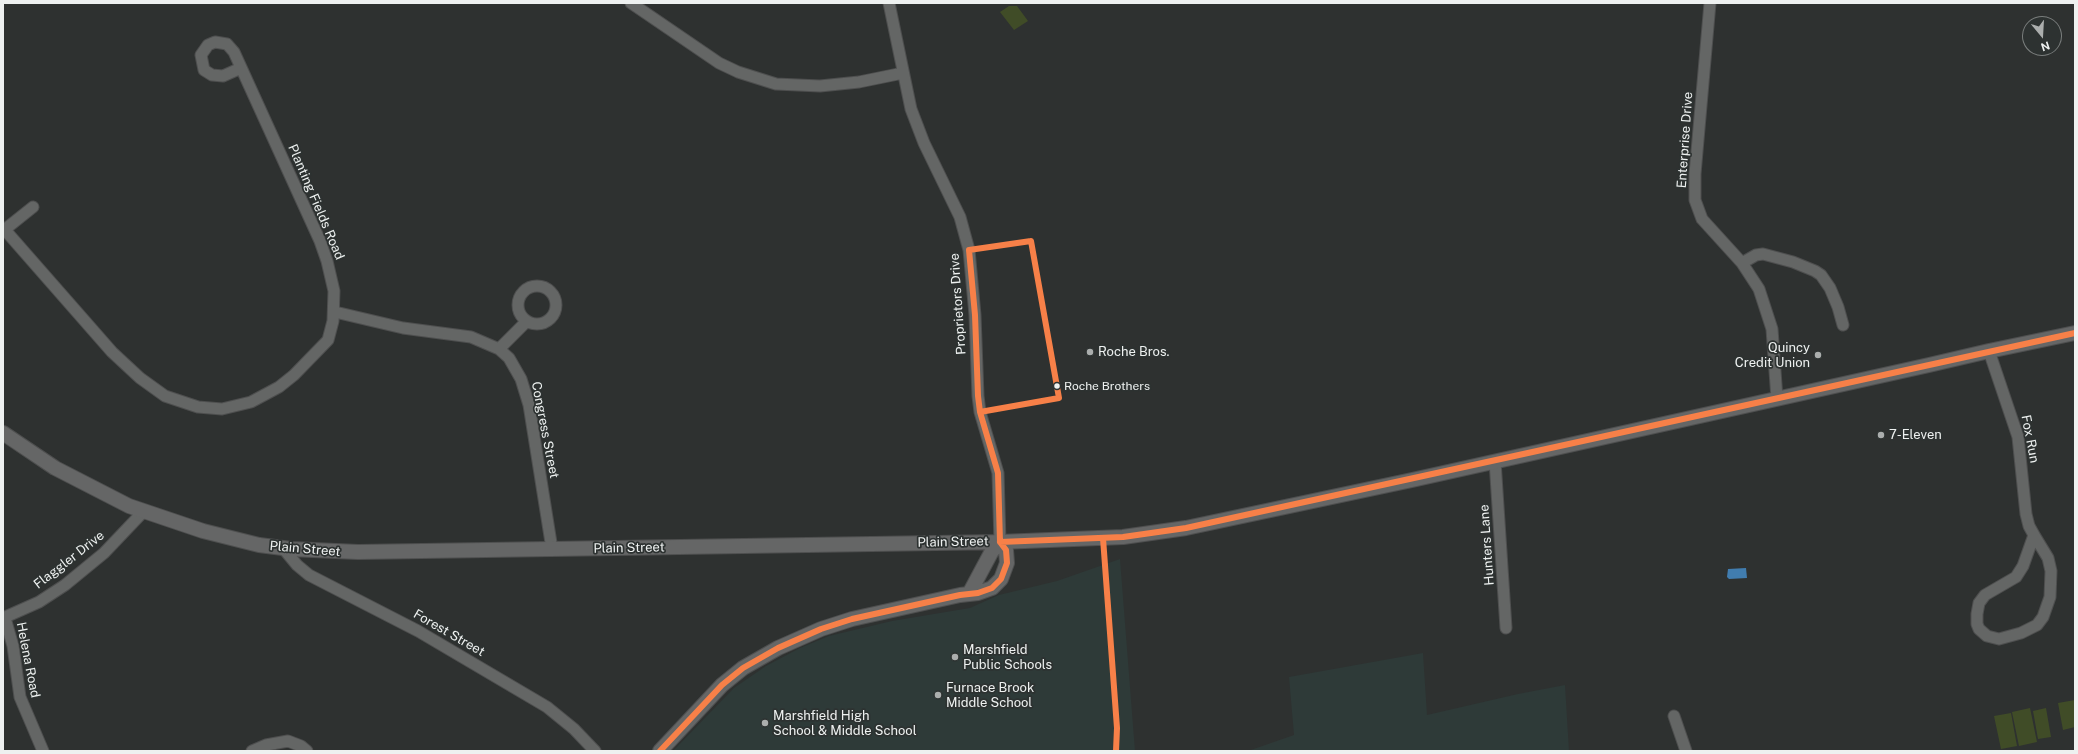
<!DOCTYPE html>
<html>
<head>
<meta charset="utf-8">
<style>
	body { margin:0 }
	#map { position:relative; width:2078px; height:754px; overflow:hidden; background:#2e3130; font-family:"Public Sans",sans-serif }
	canvas { display:block }
	.frame { position:absolute; inset:0; border:4px solid #eef1f0; pointer-events:none }
	.north { position:absolute; left:2022px; top:16px; width:40px; height:40px; box-sizing:border-box; background:#2d3231; border:1px solid #7a7e7d; border-radius:50%; rotate:162deg; font-size:11px; font-weight:700; line-height:16px; text-align:center; color:#eef1f0 }
	.north::after { content:''; display:block; margin:auto; width:14px; height:18px; background:#abaead; clip-path:polygon(50% 0,100% 100%,50% 72%,0 100%) }
</style>
</head>
<body>
<div id="map">
<canvas width="2078" height="754"></canvas>
<div class="frame"></div>
<div class="north">N</div>
</div>
<script>
const c = document.querySelector('canvas').getContext('2d');
c.lineJoin = 'round';
function fillPath(path, color) { c.fillStyle = color; c.fill(path, 'evenodd'); }
const toPath = rows => new Path2D(rows.map(r => 'M' + r).join(''));
function stroke(path, color, width, dash) { c.strokeStyle = color; c.lineWidth = width; c.lineCap = dash ? 'butt' : 'round'; c.setLineDash(dash || []); c.stroke(path); }
function label(font, color, halo, rows, align = 'center') {
  c.font = font + ' "Public Sans",sans-serif'; c.lineWidth = 3.5; c.setLineDash([]); c.textBaseline = 'middle'; c.strokeStyle = halo; c.fillStyle = color; for (const [text, x, y, turn = 0] of rows) {
    c.save(); c.translate(x, y); c.rotate((+turn || 0) * Math.PI / 180); c.textAlign = isNaN(turn) ? turn : align; if (halo) c.strokeText(text, 0, 0); c.fillText(text, 0, 0); c.restore();
  }
}
fillPath(toPath([
	[1120,559,1135,751,673,751,734,688,766,666,800,648,829,636,892,621,970,608,999,595,1057,581],
	[1423,653,1427,715,1518,694,1565,685,1569,751,1248,751,1294,735,1289,677]
]), '#2e3a38');
fillPath(toPath([
	[1009,6,1017,6,1028,21,1014,30,1000,12],
	[2075,700,2075,727,2063,730,2058,703],
	[2030,708,2037,742,2019,746,2012,712],
	[2046,708,2051,737,2038,739,2033,711],
	[2011,713,2017,746,2001,749,1994,716]
]), '#404c27');
fillPath(toPath([
	[1746,568,1747,578,1729,579,1727,577,1728,569]
]), '#417daf');
const minor = toPath([
	[631,3,719,63,738,72,776,84,820,86,859,82,903,73],
	[889,3,911,109,924,143,960,217,969,250,975,315,978,396,980,412,998,473,1000,542],
	[1710,3,1695,174,1695,200,1702,219,1742,263,1759,289,1772,329,1777,399],
	[5,230,112,352,140,378,165,396,198,407,222,409,251,402,279,387,294,375,328,340,333,321,334,291,327,261,320,241,234,52,227,44,215,42,208,45,201,55,204,70,212,75,223,76,241,68],
	[3,231,33,207],
	[1742,263,1756,255,1763,254,1793,262,1815,271,1821,275,1830,288,1838,307,1843,325],
	'518 305a19 19 0 1 1 38 0a19 19 0 1 1-38 0Z',
	[335,312,403,328,471,337,499,349,509,358,521,379,529,405,552,549],
	[499,349,527,321],
	[1989,351,2018,437,2026,514,2029,526,2034,535,2023,566,2016,577,1985,595,1979,603,1977,614,1977,624,1979,629,1987,636,1999,639,2021,633,2037,625,2043,617,2050,597,2051,571,2048,558,2034,535],
	[1495,461,1506,628],
	[283,548,297,565,309,575,418,631,547,707,574,729,595,751],
	[3,618,39,602,65,585,104,553,143,512],
	[5,618,13,646,20,697,43,751],
	[1674,716,1686,751],
	[252,751,266,745,288,741,301,746,307,751]
]);
const major = toPath([
	[3,433,55,468,129,506,203,531,259,545,291,549,358,552,1000,542,1123,537,1186,528,1412,480,1929,365,1989,351,2075,333],
	[969,594,992,551,1000,542],
	[660,751,722,685,743,668,778,648,821,629,852,619,960,595,978,593,992,588,1001,579,1007,563,1006,550,1000,542]
]);
stroke(minor, '#4e4f4f', 13);
stroke(major, '#4e4f4f', 16);
stroke(minor, '#646665', 11);
stroke(major, '#656666', 14);
stroke(toPath([
	[1031,241,1059,398],
	[969,250,975,315,978,396,980,412,998,473,1000,542],
	[969,250,1031,241],
	[980,412,1059,398],
	[1103,538,1117,728,1116,751],
	[1000,542,1123,537,1186,528,2075,333],
	[660,751,722,685,743,668,778,648,821,629,852,619,960,595,978,593,992,588,1001,579,1007,563,1006,550,1000,542]
]), '#f78048', 6);
for (const [x, y, r, color] of [
	[1090,352,4,"#abaead"],
	[1818,355,4,"#abaead"],
	[1057,386,3.5,"#eef1f0"],
	[1881,435,4,"#abaead"],
	[955,657,4,"#abaead"],
	[938,695,4,"#abaead"],
	[765,723,4,"#abaead"]
]) { const dot = new Path2D(); dot.arc(x, y, r, 0, 2 * Math.PI); c.fillStyle = color; c.fill(dot); stroke(dot, '#2d3231', 1.5); }
label('12px', '#eef1f0', '#2d3231', [
	["Roche Brothers",1064,386]
], 'left');
label('13px', '#eef1f0', '#2d3231', [
	["Enterprise Drive",1685,140,-86],
	["Planting Fields Road",316,202,67],
	["Proprietors Drive",958,304,-94],
	["Congress Street",545,430,79],
	["Fox Run",2030,439,79],
	["Plain Street",953,542,-1],
	["Hunters Lane",1487,545,-94],
	["Plain Street",629,548,-1],
	["Plain Street",305,549,5],
	["Flaggler Drive",69,560,-38],
	["Forest Street",449,633,30],
	["Helena Road",28,660,79]
]);
label('13px', '#eef1f0', '#2d3231', [
	["Quincy",1810,348,"right"],
	["Credit Union",1810,363,"right"],
	["Roche Bros.",1098,352],
	["7-Eleven",1889,435],
	["Marshfield",963,650],
	["Public Schools",963,665],
	["Furnace Brook",946,688],
	["Middle School",946,703],
	["Marshfield High",773,716],
	["School & Middle School",773,731]
], 'left');
</script>
</body>
</html>
